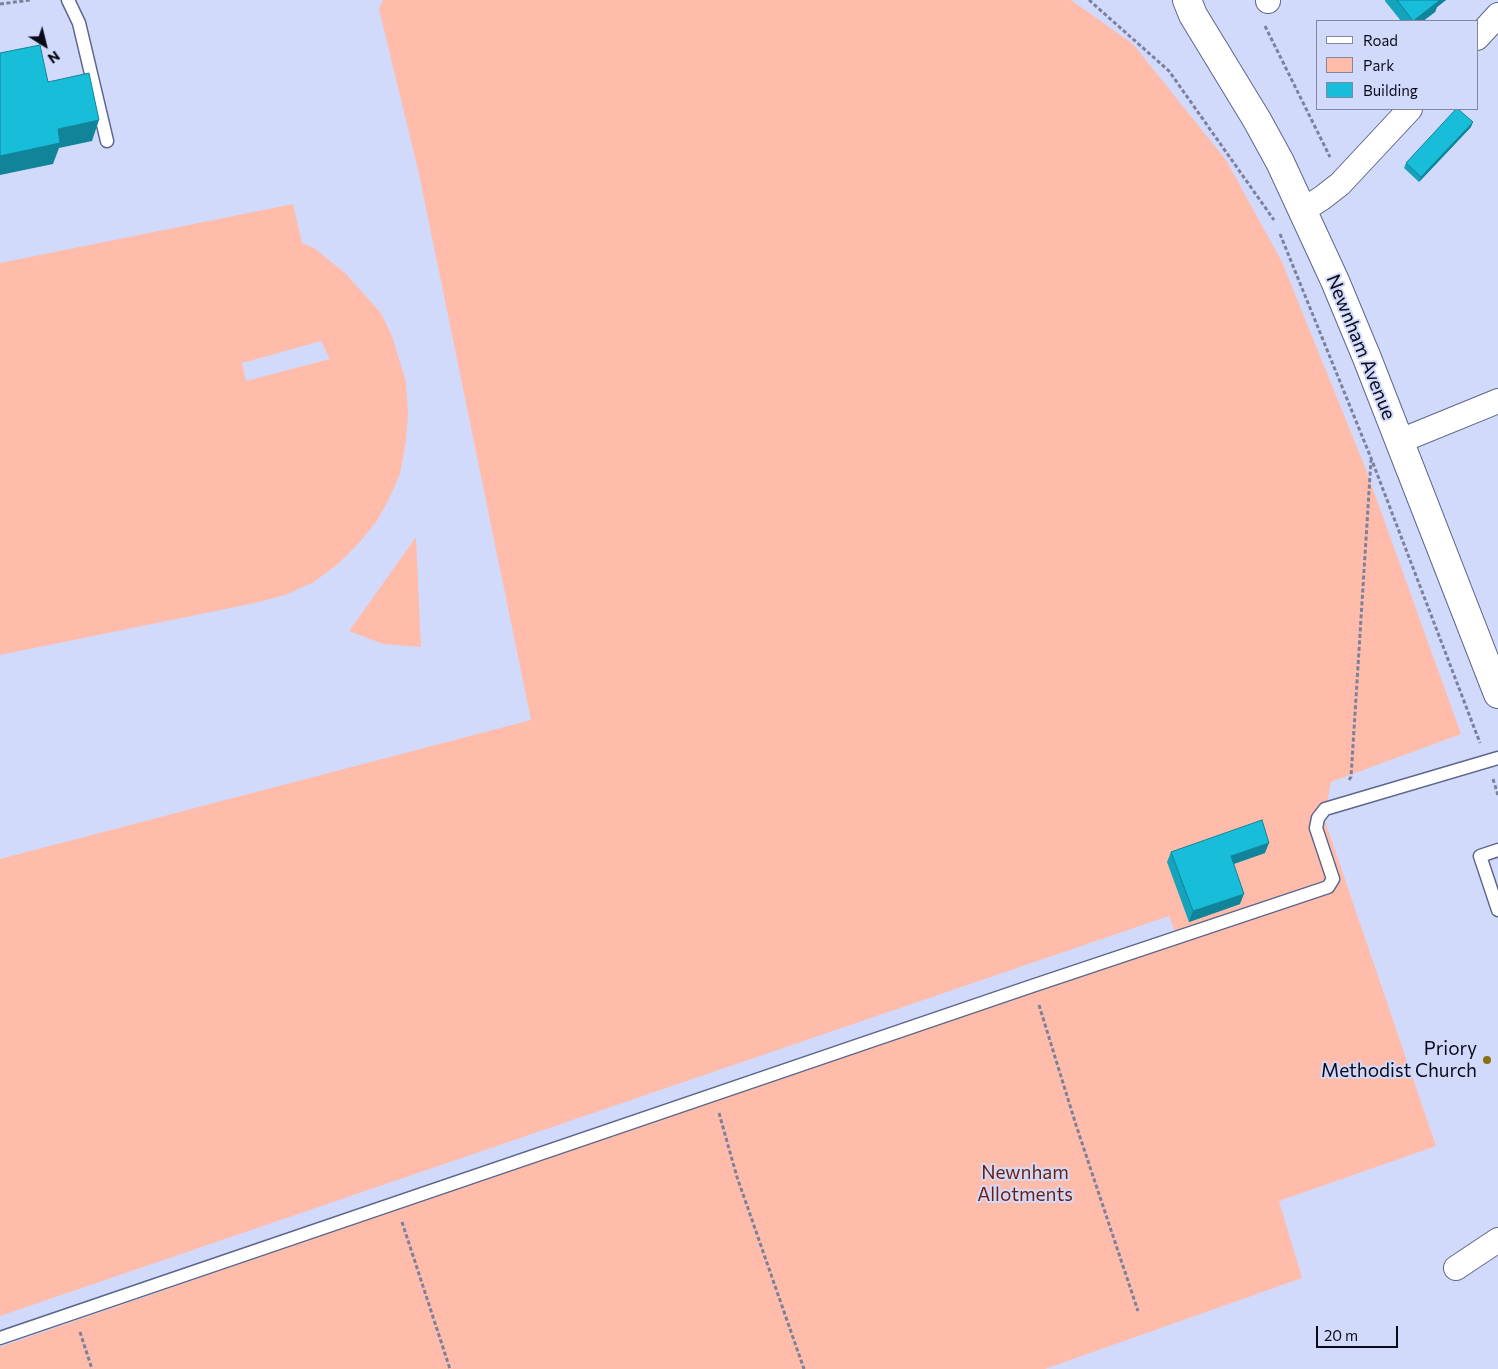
<!DOCTYPE html>
<html>
<head>
<meta charset="utf-8">
<style>
	body { margin:0 }
	#map { position:relative; width:1498px; height:1369px; overflow:hidden; background:#d2dafc; font-family:Commissioner,sans-serif }
	canvas { display:block }
	.legend { position:absolute; left:1316px; top:20px; width:162px; height:90px; box-sizing:border-box; background:#d2dafc; border:1px solid #8287a1; margin:0; padding:6px 9px; list-style:none; font-size:15px; color:#090b19 }
	.legend li { display:flex; align-items:center; gap:10px; height:25px }
	.legend b { width:25px; border:1px solid #8287a1 }
	.north { position:absolute; left:20px; top:20px; width:50px; height:50px; -webkit-text-stroke:4px #d2dafc; paint-order:stroke; rotate:144deg; font-size:14px; font-weight:700; line-height:20px; text-align:center; color:#090b19 }
	.north::after { content:''; display:block; margin:auto; width:18px; height:22px; background:#090b19; clip-path:polygon(50% 0,100% 100%,50% 72%,0 100%) }
	.scale { position:absolute; left:1316px; top:1326px; width:82px; height:22px; box-sizing:border-box; border:2px solid #090b19; border-top:0; padding-left:6px; font-size:15px; line-height:18px; white-space:nowrap; color:#090b19; -webkit-text-stroke:4px #d2dafc; paint-order:stroke }
</style>
</head>
<body>
<div id="map">
<canvas width="1498" height="1369"></canvas>
<ul class="legend">
<li><b style="height:6px;background:#fff"></b>Road</li>
<li><b style="height:14px;background:#ffbcab"></b>Park</li>
<li><b style="height:14px;background:#18bdda"></b>Building</li>
</ul>
<div class="north">N</div>
<div class="scale">20 m</div>
</div>
<script>
const c = document.querySelector('canvas').getContext('2d');
c.lineJoin = 'round';
function fillPath(path, color) { c.fillStyle = color; c.fill(path, 'evenodd'); }
const toPath = rows => new Path2D(rows.map(r => 'M' + r).join(''));
function stroke(path, color, width, dash) { c.strokeStyle = color; c.lineWidth = width; c.lineCap = dash ? 'butt' : 'round'; c.setLineDash(dash || []); c.stroke(path); }
function label(font, color, halo, rows, align = 'center') {
  c.font = font + ' Commissioner,sans-serif'; c.lineWidth = 4; c.setLineDash([]); c.textBaseline = 'middle'; c.strokeStyle = halo; c.fillStyle = color; for (const [text, x, y, turn = 0] of rows) {
    c.save(); c.translate(x, y); c.rotate((+turn || 0) * Math.PI / 180); c.textAlign = isNaN(turn) ? turn : align; if (halo) c.strokeText(text, 0, 0); c.fillText(text, 0, 0); c.restore();
  }
}
fillPath(toPath([
	[383,0,1071,0,1133,44,1226,160,1282,262,1365,467,1461,734,1331,782,1324,818,1436,1146,1279,1201,1302,1278,1045,1369,0,1369,0,1347,1178,939,1169,916,0,1316,0,859,531,720,419,174,379,9],
	[293,204,302,243,314,248,345,273,381,313,392,336,406,382,408,413,406,441,400,474,388,501,376,522,359,543,338,564,314,582,285,595,255,603,0,655,0,263],
	[321,341,330,359,246,381,242,363],
	[416,537,421,647,383,644,349,631]
]), '#ffbcab');
const service = toPath([
	[68,0,79,23,107,141],
	[1498,850,1480,856,1498,910],
	[0,1338,1032,986,1328,887,1333,879,1316,828,1318,818,1325,809,1498,758]
]);
const minor = toPath([
	[1268,0,1268,1],
	[1477,38,1498,15],
	[1303,210,1322,198,1340,184,1410,109],
	[1400,441,1498,401],
	[1456,1268,1498,1240]
]);
const primary = toPath([
	[1187,0,1193,15,1257,120,1280,162,1335,281,1367,358,1498,694]
]);
stroke(service, '#5d668b', 15);
stroke(minor, '#5d668b', 26);
stroke(primary, '#5d668b', 30);
stroke(toPath([
	[1089,0,1169,71,1274,220],
	[0,4,30,0],
	[1265,26,1330,157],
	[1280,234,1371,458,1480,743],
	[1493,779,1498,795],
	[1349,780,1351,777,1371,460],
	[1039,1005,1076,1125,1138,1311],
	[719,1113,737,1177,804,1369],
	[402,1222,450,1369],
	[80,1332,92,1369]
]), '#7b819a', 3, [4, 2.5]);
stroke(service, '#fff', 12);
stroke(minor, '#fff', 24);
stroke(primary, '#fff', 28);
fillPath(toPath([
	[1385,0,1446,0,1437,7,1435,12,1423,21,1401,21,1385,1],
	[1471,127,1419,182,1404,168,1406,163],
	[1171,852,1265,853,1234,864,1240,904,1189,922,1167,862]
]), '#15a3bb');
fillPath(toPath([
	[1437,0,1446,0,1437,7,1435,12,1423,21,1413,21],
	[99,120,92,141,59,148,53,164,0,175,0,156,58,129],
	[1473,122,1471,127,1419,182,1421,177],
	[1269,843,1265,853,1227,866,1231,856],
	[1244,894,1240,904,1189,922,1193,911]
]), '#118499');
const building = toPath([
	[1397,0,1438,0,1439,1,1413,21,1397,0],
	[40,45,48,82,89,73,99,120,58,129,60,143,0,156,0,53,40,45],
	[1456,109,1458,109,1473,122,1421,177,1406,163,1456,109],
	[1262,820,1269,843,1231,856,1244,894,1193,911,1171,852,1262,820]
]);
fillPath(building, '#18bdda');
stroke(building, '#118499', 1);
for (const [x, y, r, color] of [
	[1487,1060,5,"#877111"]
]) { const dot = new Path2D(); dot.arc(x, y, r, 0, 2 * Math.PI); c.fillStyle = color; c.fill(dot); stroke(dot, '#d2dafc', 2); }
label('19px', '#090b19', '#d2dafc', [
	["Newnham Avenue",1361,347,68]
]);
label('19px', '#090b19', '#d2dafc', [
	["Priory",1477,1049],
	["Methodist Church",1477,1071]
], 'right');
label('19px', '#6a1e0b', '#d2dafc', [
	["Newnham",1025,1173],
	["Allotments",1025,1195]
]);
</script>
</body>
</html>
